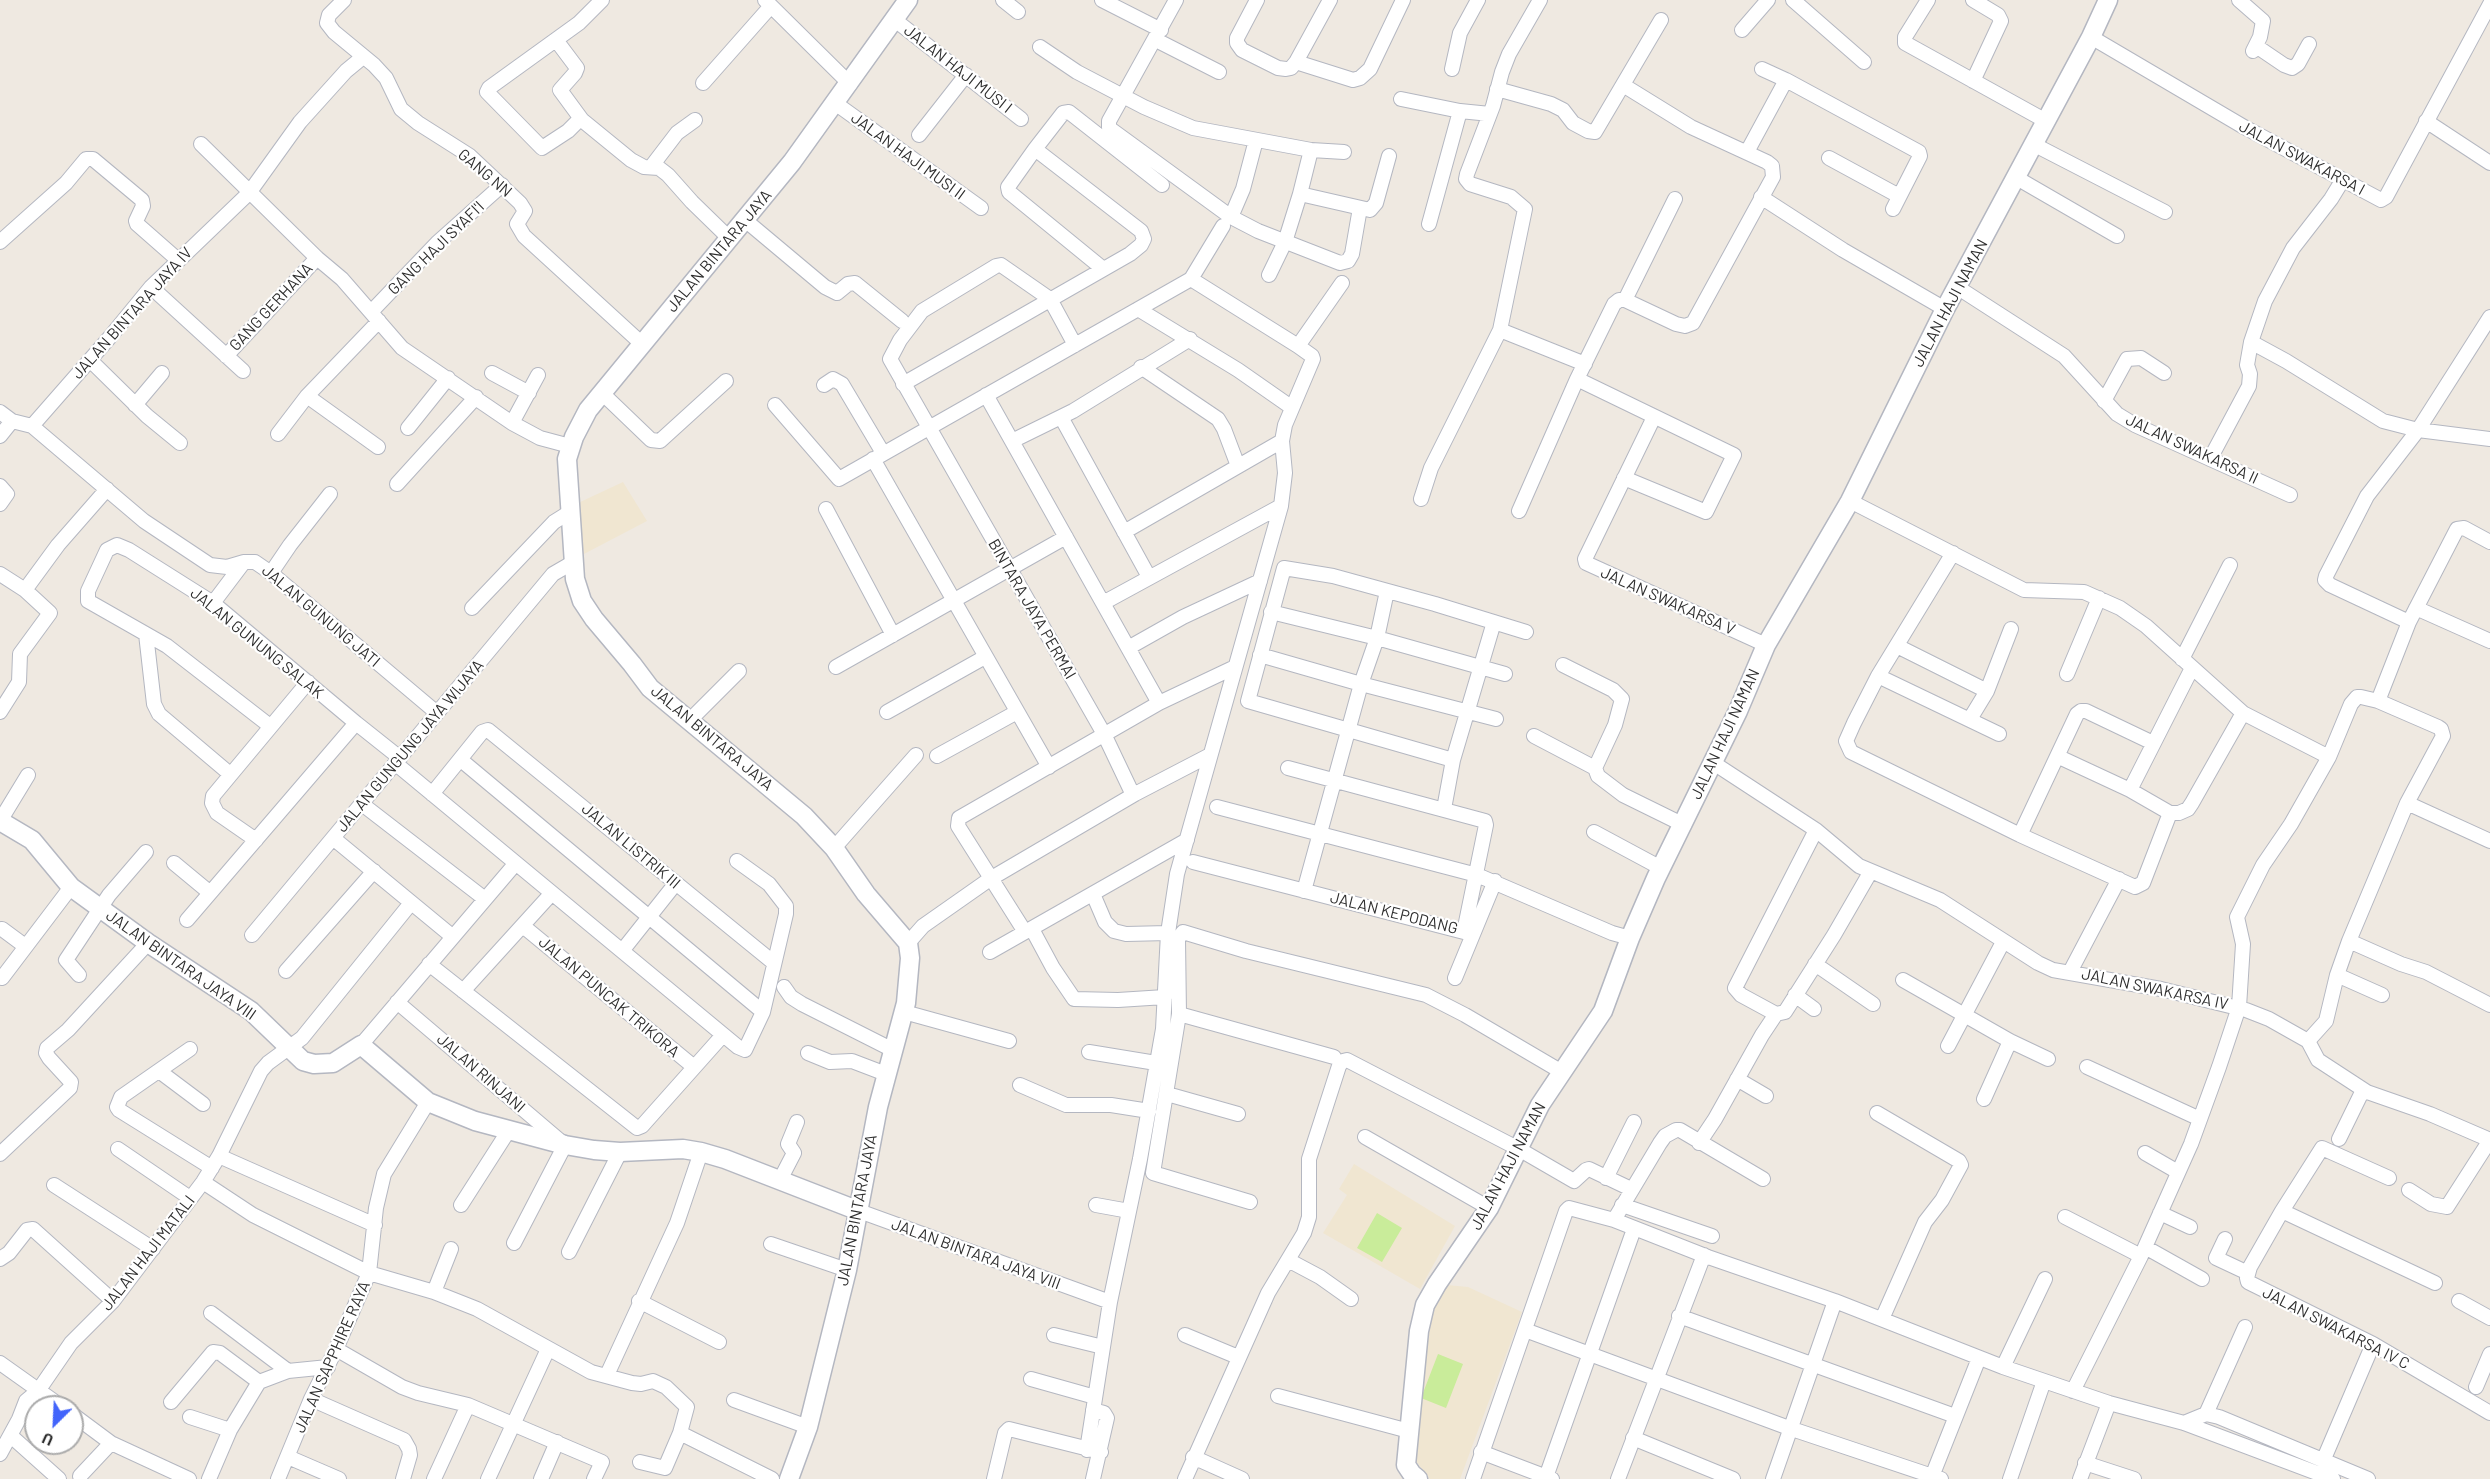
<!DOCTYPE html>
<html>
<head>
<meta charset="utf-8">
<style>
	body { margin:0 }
	#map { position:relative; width:2490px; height:1479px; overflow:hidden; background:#efe9e1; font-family:Barlow,sans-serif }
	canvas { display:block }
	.north { position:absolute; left:24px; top:1395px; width:60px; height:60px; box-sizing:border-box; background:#fff; border:2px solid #ababab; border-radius:50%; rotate:204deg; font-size:16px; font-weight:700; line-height:24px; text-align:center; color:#2e2e2e }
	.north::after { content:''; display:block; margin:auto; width:21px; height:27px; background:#4264fb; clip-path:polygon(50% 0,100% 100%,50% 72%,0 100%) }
</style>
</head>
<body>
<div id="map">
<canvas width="2490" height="1479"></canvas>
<div class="north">U</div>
</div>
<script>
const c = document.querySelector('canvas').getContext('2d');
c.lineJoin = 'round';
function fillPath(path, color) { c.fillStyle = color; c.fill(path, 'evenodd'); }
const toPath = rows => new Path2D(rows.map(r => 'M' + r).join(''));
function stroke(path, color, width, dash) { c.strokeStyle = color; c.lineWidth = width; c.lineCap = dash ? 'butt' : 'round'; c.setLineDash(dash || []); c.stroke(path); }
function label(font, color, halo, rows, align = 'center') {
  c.font = font + ' Barlow,sans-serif'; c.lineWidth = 4.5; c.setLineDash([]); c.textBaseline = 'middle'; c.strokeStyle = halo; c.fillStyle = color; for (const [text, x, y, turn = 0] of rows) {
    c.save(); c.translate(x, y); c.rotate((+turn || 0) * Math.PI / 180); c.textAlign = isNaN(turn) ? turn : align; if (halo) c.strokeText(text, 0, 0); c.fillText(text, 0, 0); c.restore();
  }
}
fillPath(toPath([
	[623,482,647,521,582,555,578,503],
	[1354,1164,1455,1226,1420,1289,1323,1233,1347,1195,1339,1189],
	[1436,1284,1468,1287,1522,1312,1460,1479,1430,1479,1411,1455,1431,1301]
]), '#f0e6d1');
fillPath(toPath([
	[1377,1213,1402,1228,1382,1262,1357,1248],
	[1438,1354,1463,1364,1446,1408,1421,1398]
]), '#c9ec9a');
const street = toPath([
	[344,0,329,15,327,23,334,32,374,65,386,78,401,109,418,123,470,156,520,203,525,211,517,224,524,236,641,343],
	[765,0,850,84],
	[1003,0,1018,12],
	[1102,0,1161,30],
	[1176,0,1109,121,1109,128,1231,217],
	[1257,0,1237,38,1237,43,1242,50,1278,68,1286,69,1291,68,1296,62,1330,0],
	[1793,0,1864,62],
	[1928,0,1905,37,1905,43,2046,121],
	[1973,0,1998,15,2001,21,1973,81],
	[2239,0,2263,21,2260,37,2253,51],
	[895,20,1021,119],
	[1742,30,1768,0],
	[2091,37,2244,127,2381,200,2386,197,2490,4],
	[556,40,577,68,575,73,560,90,582,120,631,160,644,167,659,168,668,175,692,202,730,239],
	[1156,40,1219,72],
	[2256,46,2284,65,2292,68,2298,64,2309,44],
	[1040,47,1077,72,1144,107,1193,128,1311,150,1344,152],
	[1296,62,1353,80,1360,78,1370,69,1403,0],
	[1452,69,1460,33,1478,0],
	[1762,69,1786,80],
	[703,83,771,6],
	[1497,89,1551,104,1563,110,1573,123,1588,131,1595,132,1661,20],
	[1401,99,1460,111,1490,114],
	[835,103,981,208],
	[582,120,578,121,568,131,542,148,487,92,489,88,579,23,602,0],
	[2426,121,2490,163],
	[919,135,966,75],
	[1256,140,1243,189,1231,217,1258,231,1340,263,1348,261,1352,254,1360,208],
	[201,144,317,258,342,279,402,348,512,423,540,438,570,446],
	[2033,144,2165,212],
	[1311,150,1300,194,1370,210,1376,203,1389,156],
	[1747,152,1786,80,1919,152,1920,156,1893,209],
	[1829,158,1899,196],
	[651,167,677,133,695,120],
	[2015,177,2117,236],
	[1761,197,1843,250,1945,309],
	[745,220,825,287,837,293,848,284,855,283,902,321],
	[1429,224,1460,111],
	[0,242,66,183,86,159,93,159,142,200,143,206,136,221,137,224,178,260],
	[1102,268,1009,192,1008,187,1035,149,1063,113,1069,112,1162,185],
	[1269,275,1285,242,1300,194],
	[151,287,243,371],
	[1957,287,2064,356,2117,414,2135,425,2290,495],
	[1625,300,1675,199],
	[1138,309,1238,370,1291,407],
	[371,312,437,243,502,185],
	[1500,330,1585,364],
	[2251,342,2286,361,2383,421,2418,430,2490,439],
	[1075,345,1050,299,1001,265,996,266,922,311,900,340,890,359,1104,734,1133,795],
	[1298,346,1342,283],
	[226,356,317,258],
	[90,360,147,416,180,443],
	[1141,367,1218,419,1224,429,1238,466],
	[492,373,529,393],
	[1577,379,1734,455,1706,512,1624,478],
	[903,384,1130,254,1141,245,1144,239,1141,231,1035,149],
	[824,385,833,379,842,384,883,453],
	[602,393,651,440,660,441,726,381],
	[986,395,1159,703],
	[307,396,378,447],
	[2104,401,2127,359,2141,358,2164,373],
	[135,405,162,373],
	[775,405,839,479,1191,279,1223,226],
	[0,412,12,421,32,426,144,521,210,565,227,567,244,562,255,562,271,573,437,713],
	[1061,417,1149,577],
	[1654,417,1585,559,1586,563,1766,645],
	[512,423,538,375],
	[32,426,110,337,151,287,249,193,300,122,346,71,363,57],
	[408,428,448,378],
	[278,434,307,396,379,321],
	[0,436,12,421],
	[1012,441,1073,411,1190,339],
	[873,459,1049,767],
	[2210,459,2249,386,2250,374,2247,365,2251,342,2265,301,2293,248,2331,199,2342,181],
	[397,484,476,397],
	[0,486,7,494,0,504],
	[1421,499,1431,468,1500,330,1525,209,1511,197,1470,184,1466,179,1467,174,1493,106,1502,72,1509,54,1540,0],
	[1850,501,2024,590,2084,592,2120,608,2146,626,2243,713,2329,757],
	[826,509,893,635],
	[1519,511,1577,379,1614,304,1619,300,1625,300,1676,324,1685,326,1693,323,1773,177,1772,166,1767,162,1691,127,1623,85],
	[1124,532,1282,441],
	[1953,553,1878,676,1854,723,1846,741,1851,752,2020,835,2135,887,2143,883,2170,813],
	[271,573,290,545,330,494],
	[0,574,25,590,50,613,20,654,19,682,0,712],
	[25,590,58,545,107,489],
	[213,603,244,562],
	[1103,603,1281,506],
	[472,608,554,522,570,512],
	[2416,608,2490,641],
	[1271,612,1377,638,1505,674],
	[2409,622,2330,585,2325,580,2326,576,2367,496,2418,430,2490,317],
	[146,634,154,704,159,714,230,774],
	[1897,646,1987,691],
	[1128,648,1183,617,1260,581],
	[1260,655,1361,684,1496,719],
	[2182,659,2230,565],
	[1563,665,1613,690,1622,699,1615,725,1595,768],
	[836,667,1066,537],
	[2067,674,2099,598],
	[1878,676,1999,734],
	[2378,701,2409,622,2457,529,2464,528,2490,542],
	[887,712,985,657],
	[1970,719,1987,691,2011,629],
	[690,720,739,671],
	[270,726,167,646,88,601,88,591,107,550,117,545,129,550,213,603,356,723,400,758],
	[1534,736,1595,768,1598,776,1623,795,1684,825],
	[937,756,1017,712],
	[2059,757,2130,790,2170,813,2179,813,2188,809,2192,803,2243,713],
	[461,760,763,1012],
	[1453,760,1248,701,1284,568,1333,576,1435,604,1526,632],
	[1712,762,1816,830,1859,866,1940,900,2038,963,2053,970,2161,989,2246,1010,2269,1019,2308,1041,2318,1060,2367,1092,2430,1114,2490,1140],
	[395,763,738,1047,745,1050,763,1012,786,914,786,906,769,884,737,861],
	[2130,790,2192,668],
	[432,794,482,732,488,730,774,963],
	[2407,803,2490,841],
	[362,804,485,899],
	[1217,807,1477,875,1612,933,1630,938],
	[1444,809,1453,760,1494,622],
	[0,821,28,775],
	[1594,832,1661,868],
	[2020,835,2077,714,2081,711,2086,711,2153,743],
	[333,838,453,937],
	[256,840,217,813,212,803,213,796,308,682],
	[834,848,916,755],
	[1193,862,1464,932,1486,825,1485,821,1288,768],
	[174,863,209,892],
	[1304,891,1361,684,1377,638,1387,591],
	[1093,894,1105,922,1114,931,1126,934,1168,933],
	[187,920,356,723],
	[523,926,694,1067],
	[2,929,25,946],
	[1032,929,1053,968,1074,999,1118,1000,1165,997],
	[1025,932,958,826,959,818,1159,703,1235,667],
	[252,935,553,574,572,563],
	[2349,941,2401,964,2426,972,2490,1005],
	[908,943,923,926,990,879,1135,794,1210,755],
	[622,951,676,883],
	[990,952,1187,840],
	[429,964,637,1128,642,1126,723,1035],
	[1815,964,1873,1004],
	[286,971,374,871],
	[2070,972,2119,879],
	[79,975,66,960,109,895,146,852],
	[2337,975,2382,995],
	[2,978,71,887],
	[1455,978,1495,881],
	[1903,980,2010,1041,2048,1059],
	[784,987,791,997,802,1004,893,1050],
	[463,991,552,893],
	[1795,995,1814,1009],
	[397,1002,565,1145,514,1243],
	[904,1012,1009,1041],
	[1179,1014,1334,1057],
	[1776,1014,1741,995,1735,988,1816,830],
	[361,1045,516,863],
	[1948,1046,2003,942],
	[190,1049,121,1097,117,1107,119,1110,212,1168],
	[1089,1052,1156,1063],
	[808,1053,830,1062,852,1061,886,1074],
	[2087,1067,2200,1119],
	[159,1071,203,1104],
	[1737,1079,1766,1096],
	[1020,1085,1066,1105,1111,1105,1149,1111],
	[1167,1094,1238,1114],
	[1984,1099,2010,1041],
	[1877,1113,1959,1161,1961,1165,1942,1200,1925,1222,1882,1319],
	[1365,1137,1489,1208],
	[2339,1139,2363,1090],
	[1699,1143,1715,1119,1762,1035,1776,1014,1785,1012,1834,935,1871,871],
	[118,1149,190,1198],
	[2145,1153,2178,1172],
	[0,1154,70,1088,71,1082,49,1058,46,1053,47,1048,68,1030,148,943],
	[219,1156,375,1225],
	[1606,1178,1634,1122],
	[2389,1178,2322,1148,2282,1211,2250,1267,2247,1278,2248,1282,2373,1344,2490,1413],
	[780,1180,794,1153,788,1144,797,1122],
	[203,1182,253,1215,369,1273,434,1292,477,1309,591,1372,632,1383,641,1384,653,1381,666,1387,687,1407,680,1433,772,1479],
	[54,1185,153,1249],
	[2409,1190,2431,1204,2447,1207,2490,1140],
	[1250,1202,1153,1173,1179,1014,1178,939,1183,932,1246,951,1426,995,1465,1015,1562,1072],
	[461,1205,509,1130],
	[1096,1205,1129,1211],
	[1622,1205,1712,1236],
	[859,1211,1110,1302],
	[2282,1211,2435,1283],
	[2160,1213,2190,1227],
	[2065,1217,2141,1256],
	[1614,1220,1660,1143,1665,1136,1676,1130,1680,1130,1763,1179],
	[2225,1239,2216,1258,2248,1273],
	[771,1244,847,1270],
	[2145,1247,2202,1279],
	[569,1252,620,1152],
	[0,1259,9,1253,27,1230,33,1229,113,1301],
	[1288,1260,1320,1277,1351,1299],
	[434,1292,451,1249],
	[639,1301,719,1342],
	[2459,1301,2490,1318],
	[211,1313,288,1371],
	[1679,1316,1955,1416],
	[1525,1330,1789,1428,1941,1479],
	[1054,1335,1103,1347],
	[1185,1335,1238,1357],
	[336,1349,402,1387,418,1393,468,1405,602,1462,594,1479],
	[0,1363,62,1407],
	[2003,1367,2045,1279],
	[607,1375,677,1223,701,1152],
	[1031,1379,1095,1397],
	[2476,1387,2490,1354],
	[2073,1391,2141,1256,2191,1144,2219,1067,2239,1007,2243,944,2237,917,2263,865,2291,824,2329,757,2351,704,2357,697,2361,697,2378,701,2438,727,2441,729,2443,736,2407,803,2349,941,2337,975,2326,1021,2308,1041],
	[1278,1396,1409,1431],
	[311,1399,404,1440,409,1449,410,1455,403,1479],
	[734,1400,808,1427],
	[171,1402,213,1352,220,1353,259,1382],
	[1093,1410,1104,1413,1107,1418,1093,1479],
	[72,1414,111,1443,80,1476],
	[2206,1414,2245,1327],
	[190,1417,230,1430],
	[2184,1423,2206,1414,2219,1417,2368,1479],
	[11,1436,59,1479],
	[1633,1438,1733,1479],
	[111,1443,189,1479],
	[1087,1450,1110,1302,1140,1159,1163,1029,1168,933,1177,874,1281,506,1285,473,1282,441,1285,425,1313,359,1312,356,1298,346,1191,279],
	[1481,1452,1552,1479],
	[0,1454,19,1419,26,1401,38,1391,71,1343,113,1301,203,1182,219,1156,261,1071,268,1063,302,1038,411,903],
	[288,1457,339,1479],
	[1193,1457,1242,1479],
	[2323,1461,2373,1344],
	[640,1462,665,1468,680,1433],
	[2085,1463,2134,1479],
	[1546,1477,1634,1229],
	[209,1479,230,1430,259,1382,288,1371,328,1367],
	[278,1479,311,1399,336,1349,369,1273,376,1208,384,1174,428,1102],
	[434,1479,468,1405],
	[488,1479,548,1349],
	[541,1479,557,1442],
	[994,1479,1005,1433,1009,1429,1101,1452],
	[1185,1479,1268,1293,1304,1233,1309,1217,1309,1159,1339,1066,1343,1061,1347,1060,1517,1148,1574,1181,1586,1170,1589,1169,1631,1189],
	[1473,1479,1566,1211,1569,1208,1614,1220,1708,1257,1835,1301,2003,1367,2109,1403,2184,1423,2333,1479],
	[1618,1479,1704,1255],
	[1773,1479,1835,1301],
	[1931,1479,1979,1358],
	[2010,1479,2044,1381],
	[2080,1479,2109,1403]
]);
const secondary = toPath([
	[0,821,32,840,71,887,148,943,251,1011,303,1061,314,1064,333,1063,361,1045,428,1102,475,1121,565,1145,594,1150,620,1152,683,1149,701,1152,725,1159,859,1211],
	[789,1479,808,1427,847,1270,878,1107,906,1003,910,958,908,943,866,894,834,848,804,816,650,688,632,664,594,619,582,601,575,579,567,459,574,437,588,410,792,162,908,0],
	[1418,1479,1412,1474,1406,1465,1419,1331,1425,1305,1437,1284,1489,1208,1540,1105,1603,1011,1630,938,1656,878,1738,711,1766,645,1850,501,1945,309,2091,37,2108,0]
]);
stroke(street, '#b4b7c1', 16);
stroke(secondary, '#b4b7c1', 21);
stroke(street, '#fff', 14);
stroke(secondary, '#fff', 18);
label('16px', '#2e2e2e', '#fff', [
	["JALAN HAJI MUSI I",958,69,38],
	["JALAN HAJI MUSI II",908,156,36],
	["JALAN SWAKARSA I",2302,158,28],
	["GANG NN",485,173,40],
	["GANG HAJI SYAFI'I",436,248,-44],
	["JALAN BINTARA JAYA",719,251,-50],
	["JALAN HAJI NAMAN",1950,303,-62],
	["GANG GERHANA",271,307,-47],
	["JALAN BINTARA JAYA IV",132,313,-48],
	["JALAN SWAKARSA II",2192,449,25],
	["JALAN SWAKARSA V",1668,601,24],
	["BINTARA JAYA PERMAI",1032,609,60],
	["JALAN GUNUNG JATI",321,616,40],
	["JALAN GUNUNG SALAK",257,643,39],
	["JALAN HAJI NAMAN",1725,734,-65],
	["JALAN BINTARA JAYA",712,738,40],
	["JALAN GUNGUNG JAYA WIJAYA",410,746,-50],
	["JALAN LISTRIK III",631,846,40],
	["JALAN KEPODANG",1394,913,14],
	["JALAN BINTARA JAYA VIII",181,965,35],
	["JALAN SWAKARSA IV",2155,989,12],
	["JALAN PUNCAK TRIKORA",609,997,40],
	["JALAN RINJANI",481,1073,41],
	["JALAN HAJI NAMAN",1508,1166,-62],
	["JALAN BINTARA JAYA",857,1210,-79],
	["JALAN HAJI MATALI",148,1253,-52],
	["JALAN BINTARA JAYA VIII",976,1254,20],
	["JALAN SWAKARSA IV C",2336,1328,27],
	["JALAN SAPPHIRE RAYA",332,1357,-66]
]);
</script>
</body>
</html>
